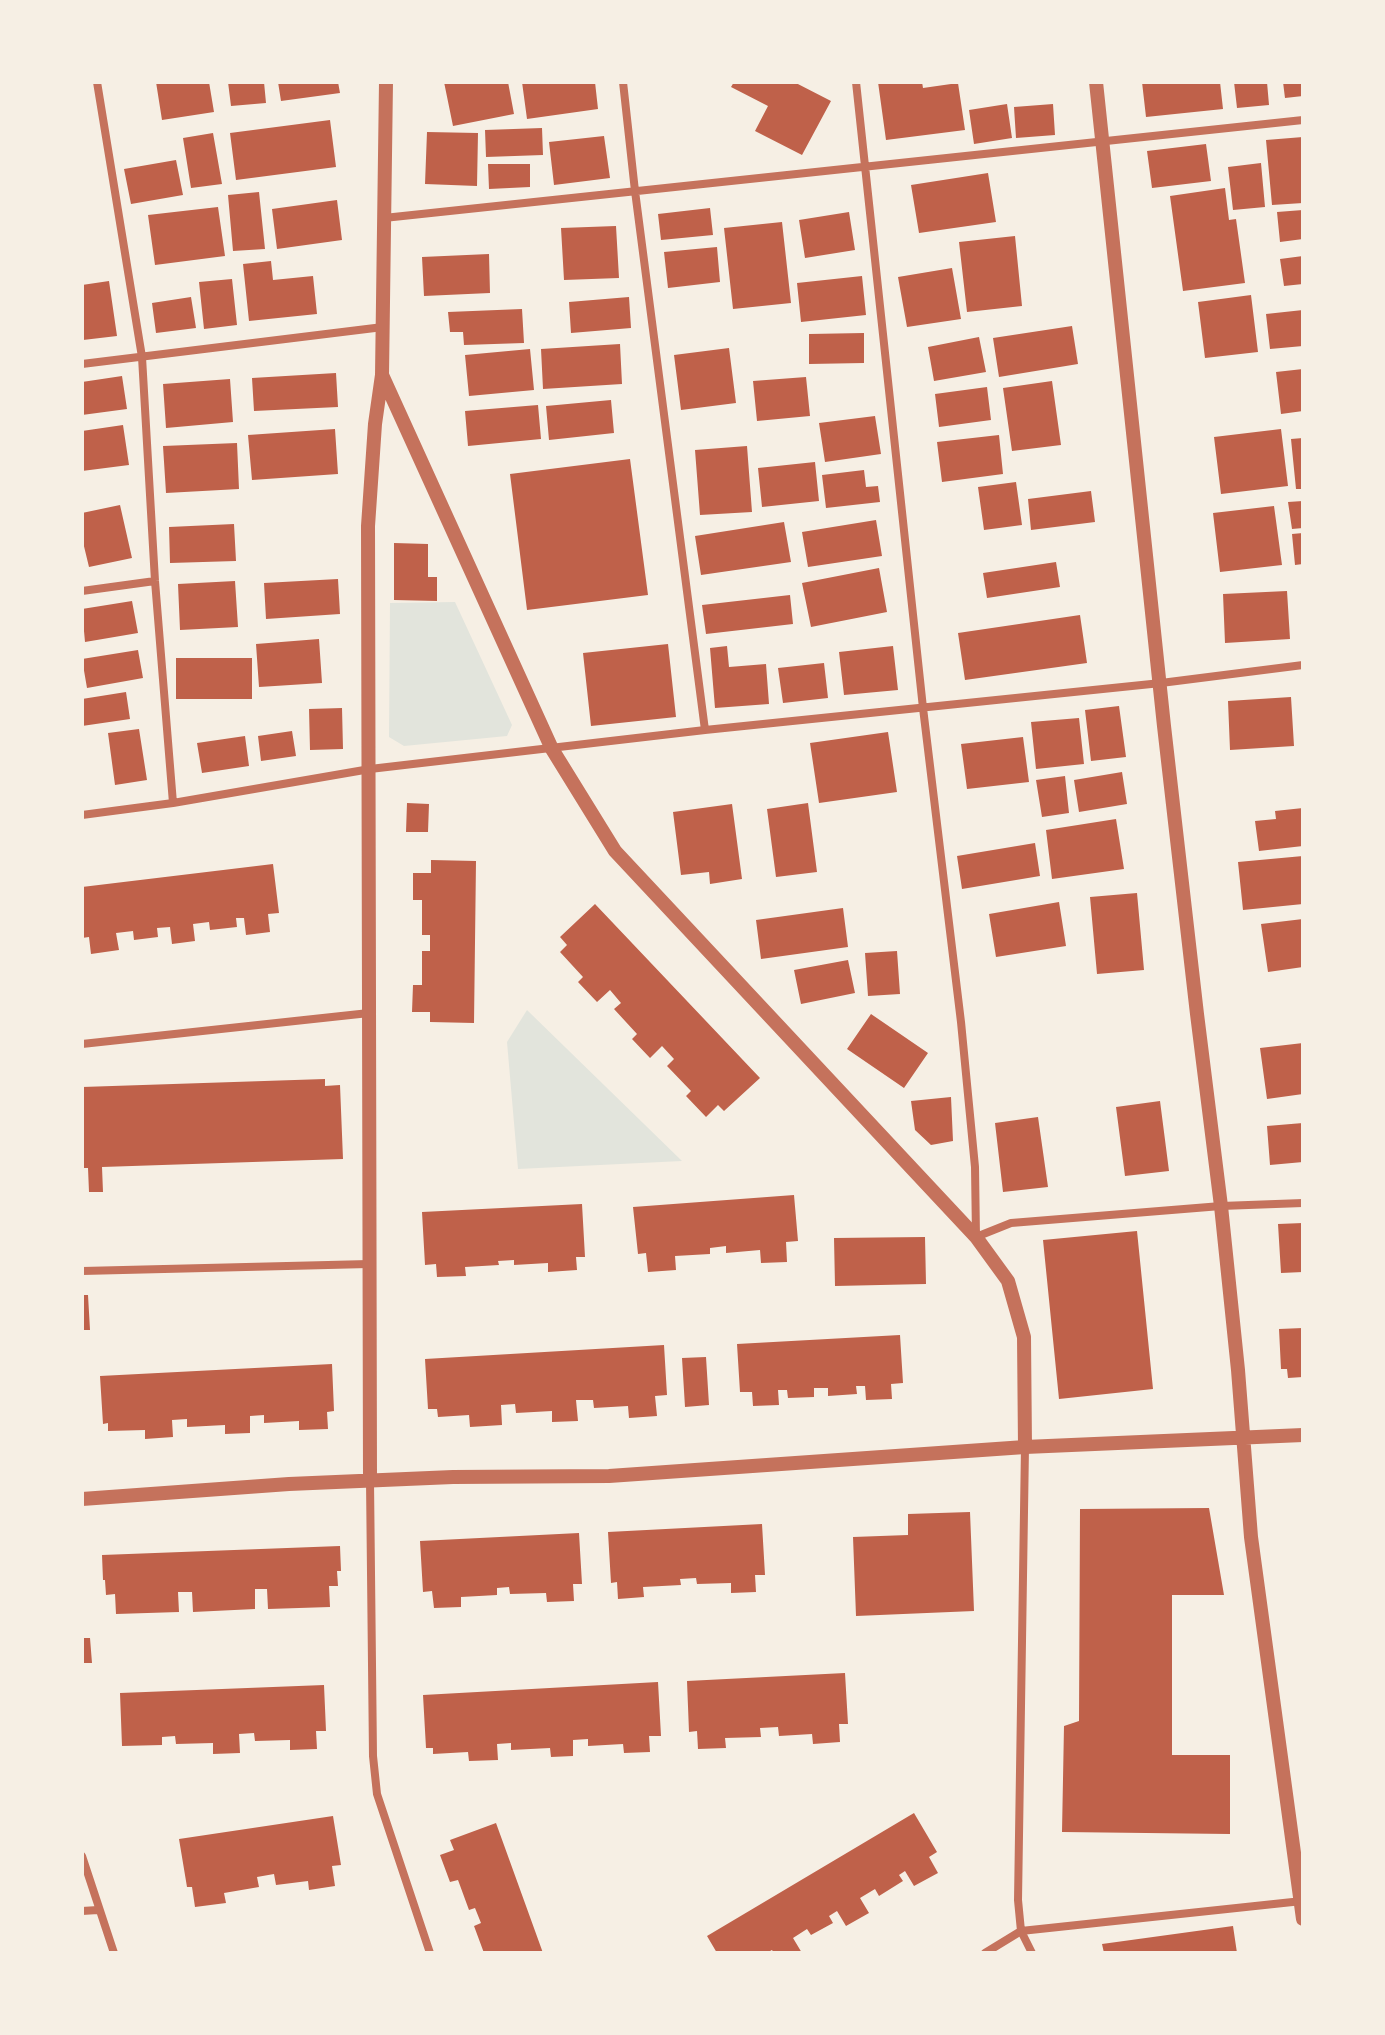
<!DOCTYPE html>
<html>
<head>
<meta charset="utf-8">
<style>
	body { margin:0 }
	#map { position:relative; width:1385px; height:2035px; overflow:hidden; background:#f6efe4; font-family:"DM Sans",sans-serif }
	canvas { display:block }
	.frame { position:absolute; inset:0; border:84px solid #f6efe4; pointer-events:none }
</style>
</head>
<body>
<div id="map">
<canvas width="1385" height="2035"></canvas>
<div class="frame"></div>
</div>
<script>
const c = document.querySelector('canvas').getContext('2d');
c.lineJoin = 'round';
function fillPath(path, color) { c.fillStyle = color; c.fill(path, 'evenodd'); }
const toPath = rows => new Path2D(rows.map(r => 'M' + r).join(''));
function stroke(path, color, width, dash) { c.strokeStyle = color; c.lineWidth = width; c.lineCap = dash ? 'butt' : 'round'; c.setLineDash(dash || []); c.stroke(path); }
fillPath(toPath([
	[455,602,512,725,507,736,404,746,389,737,390,603],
	[527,1010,682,1161,518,1169,507,1042]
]), '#e2e4dc');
fillPath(toPath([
	[156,82,209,82,214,112,162,120],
	[228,82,264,82,266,103,231,106],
	[278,82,338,82,340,93,281,101],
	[444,82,508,82,514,114,453,126],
	[522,82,595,82,598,109,527,119],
	[734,82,794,82,831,101,802,155,755,131,768,106,731,87],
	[878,82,922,82,923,88,958,83,965,130,886,140],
	[1142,82,1220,82,1223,109,1146,117],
	[1234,82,1267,82,1269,105,1237,108],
	[1283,82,1303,82,1303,96,1285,98],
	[1007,104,1012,138,974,144,969,110],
	[1053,104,1055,135,1016,138,1014,107],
	[330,120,336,167,236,180,230,133],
	[542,128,543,155,486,157,485,130],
	[427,132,478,133,477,186,425,184],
	[213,133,222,184,191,188,183,138],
	[604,136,610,178,554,185,549,142],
	[1303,137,1303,203,1272,205,1266,140],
	[1206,144,1211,181,1152,188,1147,151],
	[176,160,183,195,131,204,124,169],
	[1261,163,1265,207,1233,210,1228,167],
	[488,164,530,164,530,187,489,189],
	[988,173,996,222,919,233,911,185],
	[1225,188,1229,220,1236,219,1245,283,1183,291,1170,196],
	[259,192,265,249,233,251,228,195],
	[337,200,342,240,277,249,272,209],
	[218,207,225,256,155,265,148,215],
	[710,208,713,235,661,240,658,214],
	[1303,210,1303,239,1280,242,1277,212],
	[849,212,855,250,805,258,799,220],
	[782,222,791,303,733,309,724,228],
	[616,226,619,278,564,280,561,228],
	[1015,236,1022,306,967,312,959,242],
	[717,247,720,282,668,288,664,252],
	[489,254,490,293,424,296,422,257],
	[1303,256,1303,284,1284,286,1280,259],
	[271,261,273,280,313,276,317,314,249,321,243,264],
	[952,268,961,319,907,327,898,277],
	[862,276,866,315,801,322,797,283],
	[232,279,237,325,204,329,199,282],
	[109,281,117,336,83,340,82,285],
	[1251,295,1258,352,1205,358,1198,302],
	[191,297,196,328,156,333,152,303],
	[629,297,631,328,571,333,569,302],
	[522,309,524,343,464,345,463,332,450,332,448,312],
	[1303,310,1303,346,1270,349,1266,314],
	[1072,326,1078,364,999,377,993,338],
	[864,333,864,363,809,364,809,334],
	[979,337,986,372,934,381,928,347],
	[620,344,622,384,543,389,541,349],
	[729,348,736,403,681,410,674,355],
	[530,349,534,390,469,396,465,355],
	[1303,369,1303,411,1281,414,1276,372],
	[336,373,338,407,254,411,252,378],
	[122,376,127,409,82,415,82,382],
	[806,377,810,416,757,421,753,381],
	[230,379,233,422,166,428,163,384],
	[1052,381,1061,445,1012,451,1003,388],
	[987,387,991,420,939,427,935,394],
	[611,400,614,433,549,440,546,406],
	[538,405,541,439,468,446,465,411],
	[875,416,881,454,825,462,819,423],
	[123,425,129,465,82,471,82,431],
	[335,429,338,474,252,480,248,435],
	[1281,429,1288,486,1221,494,1214,437],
	[999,435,1003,474,942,482,937,442],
	[1303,438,1303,489,1296,489,1291,439],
	[237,443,239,489,166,493,163,446],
	[747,446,752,512,700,515,695,450],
	[630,459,648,595,527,610,510,474],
	[815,462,819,501,762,507,758,468],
	[864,470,866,487,878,486,880,502,826,508,822,475],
	[1016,482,1022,525,984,530,978,487],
	[1091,491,1095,522,1031,530,1028,499],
	[1303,501,1303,528,1292,529,1288,502],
	[120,505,132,558,89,567,82,538,82,513],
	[1274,506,1282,565,1220,572,1213,513],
	[876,520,882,556,808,567,802,532],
	[784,522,791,562,701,575,695,536],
	[234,524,236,561,170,563,169,527],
	[1303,533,1303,564,1295,565,1292,534],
	[394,543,428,544,428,577,437,577,437,601,394,600],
	[1056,562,1060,587,987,598,983,573],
	[879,568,887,612,811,627,802,583],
	[338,579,340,614,266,619,264,583],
	[235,581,238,627,180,630,178,584],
	[1287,591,1290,639,1225,643,1223,594],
	[790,595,793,624,706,634,702,605],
	[132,601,138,633,85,642,82,609],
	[1080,615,1087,663,965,680,958,633],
	[319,639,322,683,259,687,256,644],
	[668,644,676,717,591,726,583,653],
	[727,646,729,667,766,664,769,704,715,708,710,648],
	[893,646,898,690,844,695,839,652],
	[138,650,143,678,87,688,82,659],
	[176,658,252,658,252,699,176,699],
	[824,663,828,698,783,703,778,668],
	[126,692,130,719,82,726,82,699],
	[1291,697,1294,746,1230,750,1228,701],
	[1119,706,1126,757,1091,761,1085,710],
	[342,708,343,749,310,750,309,709],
	[1079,718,1084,764,1036,769,1031,722],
	[139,729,147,780,115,785,108,733],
	[292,731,296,756,261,761,258,736],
	[888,732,897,792,819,803,810,743],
	[245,736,249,766,202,773,197,743],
	[1023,737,1029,782,967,789,961,744],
	[1122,772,1127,804,1079,812,1074,780],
	[1065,776,1069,813,1042,817,1036,780],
	[407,803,429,804,428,832,406,832],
	[808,803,817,872,776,877,767,809],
	[732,804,742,879,710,884,709,872,681,875,673,812],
	[1303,808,1303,846,1259,851,1255,821,1276,819,1275,811],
	[1116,819,1124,869,1052,879,1046,830],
	[1035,843,1040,876,962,889,957,856],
	[1303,856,1303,904,1243,910,1238,862],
	[431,860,476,861,474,1023,430,1022,430,1012,412,1012,413,985,422,985,422,951,430,951,430,935,422,935,422,900,413,900,413,873,431,873],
	[273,864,279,913,268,914,270,932,246,935,244,918,236,918,237,927,210,930,209,922,193,924,195,941,172,944,170,927,157,928,158,937,134,940,133,931,116,933,119,950,91,954,89,937,82,938,82,887],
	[1137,893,1144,970,1097,974,1090,897],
	[1059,902,1066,946,996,957,989,914],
	[595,904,760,1078,724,1111,718,1105,706,1117,686,1096,691,1091,667,1066,674,1059,662,1046,650,1058,632,1039,637,1034,614,1009,621,1003,610,990,597,1002,578,982,583,977,560,952,567,945,560,937],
	[843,908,848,947,761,959,756,920],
	[1303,919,1303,967,1268,972,1261,924],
	[897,951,900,994,868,996,865,953],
	[848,960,855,993,801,1004,794,970],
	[871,1014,928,1053,904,1088,847,1049],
	[1303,1043,1303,1094,1267,1099,1260,1048],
	[325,1079,325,1086,340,1085,343,1159,102,1167,103,1192,89,1192,88,1168,82,1168,82,1087],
	[951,1097,953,1141,931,1145,915,1130,911,1101],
	[1160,1101,1169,1171,1125,1176,1116,1107],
	[1038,1117,1048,1187,1003,1192,995,1123],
	[1303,1123,1303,1162,1270,1165,1267,1126],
	[794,1195,798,1241,786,1242,787,1262,761,1263,760,1250,726,1253,726,1246,710,1248,710,1254,675,1256,676,1270,648,1272,646,1253,638,1254,633,1207],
	[582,1204,585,1257,576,1257,577,1270,548,1272,548,1263,514,1265,514,1260,498,1261,499,1265,465,1267,466,1276,437,1277,436,1264,425,1265,422,1212],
	[1303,1223,1303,1272,1281,1273,1278,1224],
	[1137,1231,1153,1389,1059,1399,1043,1240],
	[925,1237,926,1284,835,1286,834,1238],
	[82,1295,88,1295,90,1330,82,1330],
	[1303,1328,1303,1377,1288,1378,1287,1369,1281,1369,1279,1329],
	[900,1335,903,1383,891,1384,892,1399,866,1400,865,1386,856,1386,857,1394,828,1396,828,1388,814,1388,814,1397,788,1398,787,1390,778,1390,779,1405,753,1406,752,1392,740,1392,737,1344],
	[664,1345,667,1395,655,1396,657,1416,629,1418,628,1406,594,1408,593,1400,576,1400,578,1421,552,1422,552,1411,516,1413,515,1404,501,1405,502,1425,470,1427,469,1415,438,1417,437,1409,428,1409,425,1359],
	[706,1357,709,1405,685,1407,682,1358],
	[332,1364,334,1411,327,1412,328,1429,299,1430,299,1421,264,1423,264,1415,250,1416,250,1433,225,1434,225,1425,187,1427,187,1419,172,1420,173,1437,145,1439,145,1430,108,1431,108,1423,103,1424,100,1376],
	[1209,1508,1224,1595,1172,1595,1172,1755,1230,1755,1230,1834,1062,1832,1064,1726,1079,1721,1080,1509],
	[970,1512,974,1611,856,1616,853,1537,908,1535,908,1514],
	[762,1524,765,1575,755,1575,756,1592,731,1593,731,1583,697,1584,696,1578,680,1579,681,1585,643,1587,644,1597,618,1599,617,1582,611,1583,608,1532],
	[579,1533,582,1584,573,1584,574,1601,547,1602,546,1593,510,1594,509,1587,497,1588,497,1595,461,1597,461,1607,434,1608,432,1591,423,1592,420,1541],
	[340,1546,341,1571,337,1571,338,1586,329,1586,330,1607,268,1609,267,1589,255,1589,255,1609,193,1612,192,1592,178,1592,179,1612,116,1614,115,1594,106,1595,105,1580,103,1580,102,1555],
	[82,1638,90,1638,92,1663,82,1663],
	[845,1673,848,1724,839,1724,840,1742,813,1744,812,1734,779,1736,778,1727,760,1728,761,1737,725,1738,726,1748,698,1749,697,1731,689,1732,687,1681],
	[658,1682,661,1736,649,1736,650,1752,624,1753,623,1744,588,1746,588,1739,573,1740,573,1756,551,1757,550,1748,511,1750,511,1743,497,1744,498,1760,469,1761,468,1752,433,1754,433,1748,426,1748,423,1695],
	[324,1685,326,1731,316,1731,317,1749,290,1750,290,1740,255,1741,254,1733,239,1734,240,1753,213,1754,213,1743,176,1744,175,1736,162,1737,162,1745,122,1746,120,1693],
	[914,1813,937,1852,929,1857,938,1873,914,1886,905,1871,899,1875,903,1881,879,1896,875,1889,860,1898,869,1913,846,1926,837,1911,829,1916,833,1923,811,1935,807,1929,793,1938,802,1953,774,1953,772,1950,766,1953,717,1953,707,1936],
	[333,1816,341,1865,332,1866,335,1886,309,1890,308,1881,276,1885,274,1874,257,1877,259,1887,224,1893,226,1903,195,1907,192,1887,187,1887,179,1839],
	[496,1823,543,1953,484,1953,474,1926,481,1923,475,1908,469,1910,458,1880,450,1882,440,1855,454,1850,450,1840],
	[1233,1926,1237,1953,1104,1953,1102,1944]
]), '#bf614a');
stroke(toPath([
	[97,82,142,357,155,581,173,803],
	[856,82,923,708,961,1022,975,1167,976,1237,1011,1223,1221,1206,1303,1203],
	[384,218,1303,120],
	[82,364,383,327],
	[82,591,155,581],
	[705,730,1161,683,1303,665],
	[82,815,173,803,370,769,705,730,635,191,623,82],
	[82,1044,369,1013],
	[82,1271,369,1264],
	[1025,1447,1018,1900,1021,1931,1032,1953],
	[370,1481,373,1756,377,1794,430,1953],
	[82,1856,114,1953],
	[82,1911,98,1910],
	[985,1953,1021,1931,1302,1901]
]), '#c5725c', 8);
stroke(toPath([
	[386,82,382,375,552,749,615,851,976,1237,1008,1281,1024,1337,1025,1447],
	[1096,82,1164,726,1197,1014,1221,1206,1238,1370,1251,1537,1303,1919],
	[370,1481,368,526,375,424,382,375],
	[82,1499,289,1484,453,1477,609,1476,1025,1447,1303,1435]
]), '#c5725c', 14);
</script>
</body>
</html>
